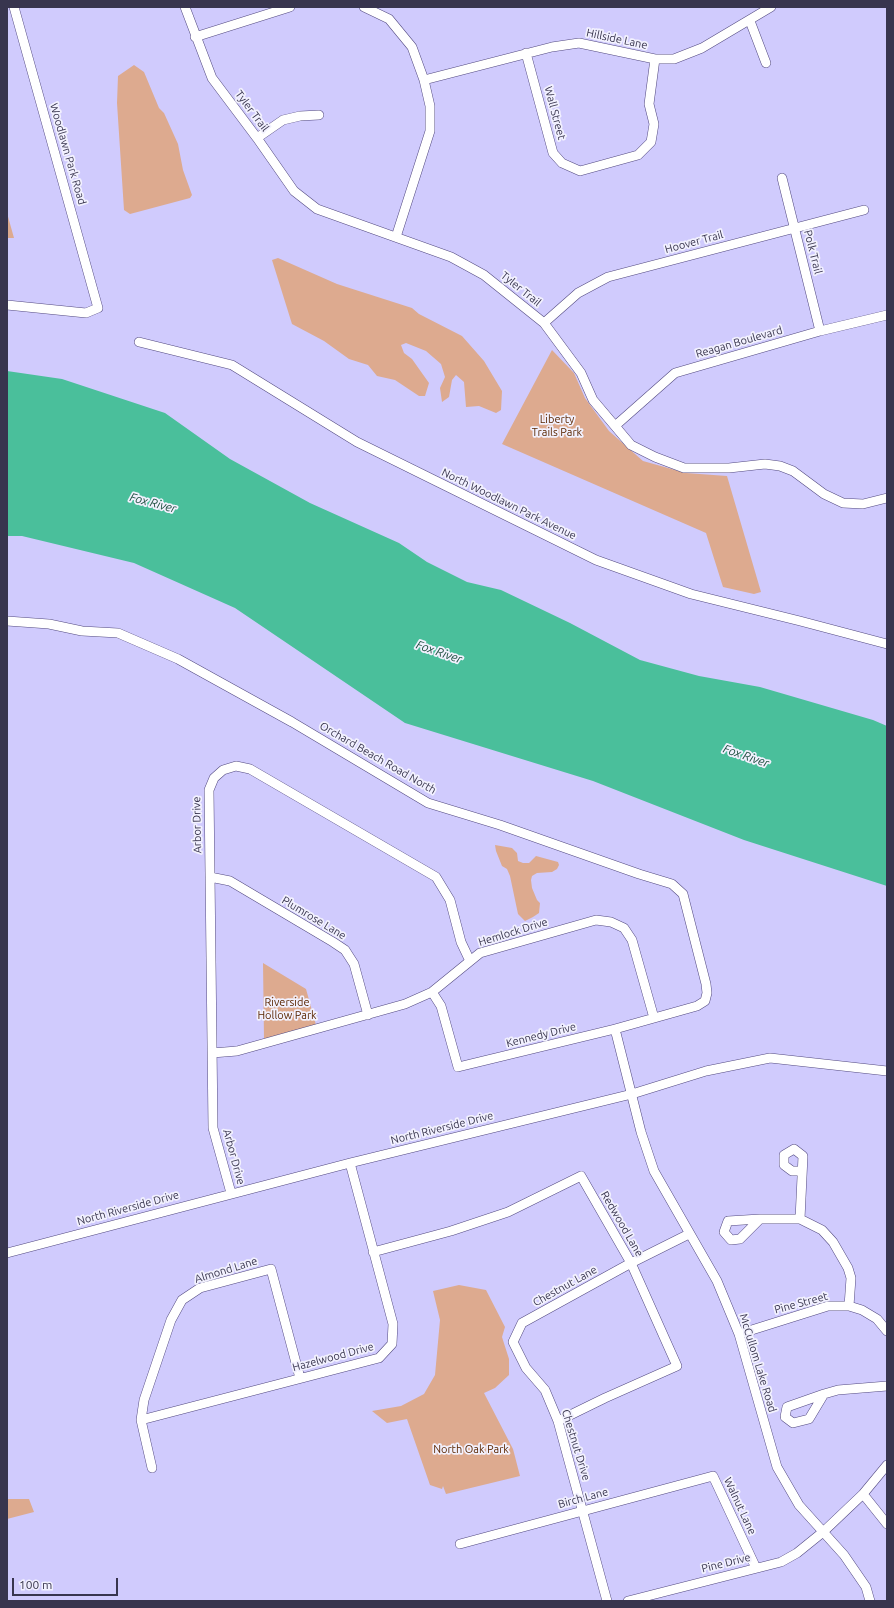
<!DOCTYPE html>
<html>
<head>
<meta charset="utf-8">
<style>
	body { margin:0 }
	#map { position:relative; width:894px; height:1608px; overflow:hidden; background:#d0cbfd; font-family:Ubuntu,sans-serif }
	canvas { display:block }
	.frame { position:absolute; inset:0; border:8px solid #38354e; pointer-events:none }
	.scale { position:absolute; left:12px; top:1578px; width:106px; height:18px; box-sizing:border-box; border:2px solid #38354e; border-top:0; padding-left:5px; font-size:12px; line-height:14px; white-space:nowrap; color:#38354e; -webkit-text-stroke:3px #f2f1fe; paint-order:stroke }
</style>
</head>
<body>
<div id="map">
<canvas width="894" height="1608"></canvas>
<div class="frame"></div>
<div class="scale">100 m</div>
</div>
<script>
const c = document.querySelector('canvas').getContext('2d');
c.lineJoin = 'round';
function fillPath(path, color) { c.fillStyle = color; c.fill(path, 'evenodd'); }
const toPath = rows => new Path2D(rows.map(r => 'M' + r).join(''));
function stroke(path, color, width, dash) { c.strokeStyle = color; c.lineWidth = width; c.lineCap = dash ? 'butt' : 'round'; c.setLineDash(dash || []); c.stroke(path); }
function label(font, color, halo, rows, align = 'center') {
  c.font = font + ' Ubuntu,sans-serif'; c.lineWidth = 3.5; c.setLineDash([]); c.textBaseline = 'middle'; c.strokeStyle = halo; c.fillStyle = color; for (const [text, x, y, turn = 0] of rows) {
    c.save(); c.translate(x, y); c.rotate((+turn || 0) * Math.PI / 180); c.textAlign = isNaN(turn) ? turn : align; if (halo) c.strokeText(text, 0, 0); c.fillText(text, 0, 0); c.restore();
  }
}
fillPath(toPath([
	[134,65,144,72,159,108,164,113,178,144,183,170,192,195,190,198,130,214,124,210,117,103,118,76],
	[7,213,14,238,7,238],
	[278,258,337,284,412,308,419,314,462,336,484,361,502,391,501,410,496,413,479,406,466,407,464,382,456,375,452,380,449,397,442,402,440,388,445,377,441,364,426,351,406,343,401,345,404,353,412,359,429,383,425,396,419,396,395,380,377,376,368,365,349,359,324,341,292,324,272,260],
	[552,350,574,373,585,398,609,431,643,461,686,473,727,476,761,592,754,594,723,587,706,533,502,444],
	[495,845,512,848,517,853,518,861,523,863,529,863,536,856,558,862,559,865,557,869,552,872,537,873,532,876,531,880,532,888,537,900,540,903,539,913,533,917,525,921,518,914,510,876,507,869,502,866,496,851],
	[263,963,306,989,316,1025,264,1039],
	[459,1285,486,1290,505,1327,502,1337,509,1359,509,1375,495,1388,484,1393,513,1449,520,1476,446,1494,443,1486,442,1489,430,1485,407,1419,387,1423,372,1411,401,1406,424,1394,435,1375,440,1320,433,1291],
	[7,1499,29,1499,34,1512,7,1519]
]), '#ddaa8f');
fillPath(toPath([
	[7,371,62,379,165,413,230,459,310,503,399,543,427,562,467,582,501,590,570,623,640,660,699,676,760,687,873,720,887,726,887,886,744,840,593,781,405,723,235,608,134,563,22,536,7,536]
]), '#4abf9b');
const minor = toPath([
	[185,7,212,78,257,138,294,191,317,209,451,257,484,275,544,323,581,373,593,400,631,445,655,457,684,468,729,468,765,464,780,466,793,471,824,494,843,503,863,504,887,498],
	[364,7,389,19,412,47,424,80,430,106,430,131,396,237],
	[750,21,766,63],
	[195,37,290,7],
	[526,53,553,153,562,163,580,171,638,155,651,142,654,124,649,104,655,59],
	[424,80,552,47,579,43,655,59,674,59,702,48,771,7],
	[257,138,283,120,300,116,319,115],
	[782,178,820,331],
	[7,305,86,313,98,308,14,7],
	[544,323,578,293,608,277,864,210],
	[139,342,232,365,357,442,596,560,691,594,800,621,887,644],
	[615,426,675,373,820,331,887,315],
	[7,621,49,624,82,631,118,633,178,659,292,722,428,803,500,825,639,874,672,884,683,894,706,984,707,993,705,1001,697,1006,615,1029,458,1067,441,1006,432,992],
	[210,877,230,881,333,942,345,950,354,964,368,1015],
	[615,1029,641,1132,654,1171,717,1281,739,1334,777,1467,799,1505,844,1555,866,1587,870,1601],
	[212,1053,237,1051,405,1004,432,992,480,953,596,920,611,922,624,928,632,940,654,1018],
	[231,1193,213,1128,209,790,214,778,223,770,236,766,250,769,436,877,450,900,461,942,470,961],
	[760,1219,740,1239,731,1240,724,1232,728,1221,760,1219,800,1219,822,1230,833,1242,848,1268,851,1278,849,1306],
	[800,1219,803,1156,794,1149,784,1155,784,1165,792,1171,802,1171],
	[373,1252,451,1231,508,1212,581,1176,631,1263,677,1366,605,1398,558,1421],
	[7,1253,350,1163,632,1094,706,1071,770,1058,887,1071],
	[739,1334,828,1306,849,1306,862,1310,877,1319,887,1331],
	[824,1394,809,1419,793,1423,785,1417,787,1407,824,1394,838,1390,887,1386],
	[141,1420,379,1358,392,1344,393,1324,350,1163],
	[152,1468,141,1420,144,1400,171,1320,182,1300,200,1288,271,1269,300,1378],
	[863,1494,887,1524],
	[460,1544,713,1476,756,1568],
	[607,1601,558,1421,545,1390,526,1368,513,1342,522,1323,631,1263,689,1234],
	[628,1601,781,1562,797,1553,823,1532,863,1494,887,1465]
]);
stroke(minor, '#534a81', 10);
stroke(minor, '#fff', 9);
label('11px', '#38354e', '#f2f1fe', [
	["Hillside Lane",617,39,12],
	["Tyler Trail",252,111,53],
	["Wall Street",555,113,75],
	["Woodlawn Park Road",68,154,74],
	["Hoover Trail",694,242,-15],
	["Polk Trail",813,252,76],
	["Tyler Trail",521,289,39],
	["Reagan Boulevard",739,342,-16],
	["North Woodlawn Park Avenue",509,504,26],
	["Orchard Beach Road North",378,758,30],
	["Arbor Drive",197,825,-91],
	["Plumrose Lane",314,918,31],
	["Hemlock Drive",513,932,-17],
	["Kennedy Drive",541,1035,-14],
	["North Riverside Drive",442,1128,-14],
	["Arbor Drive",234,1157,75],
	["North Riverside Drive",128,1208,-15],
	["Redwood Lane",622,1224,60],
	["Almond Lane",226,1270,-17],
	["Chestnut Lane",565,1286,-29],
	["Pine Street",801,1303,-15],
	["Hazelwood Drive",333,1357,-15],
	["McCullom Lake Road",758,1363,73],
	["Chestnut Drive",576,1445,73],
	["Birch Lane",583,1498,-15],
	["Walnut Lane",740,1506,65],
	["Pine Drive",726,1563,-14]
]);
label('11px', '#5a2601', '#f2f1fe', [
	["Liberty",557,419],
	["Trails Park",557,432],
	["Riverside",287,1002],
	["Hollow Park",287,1015],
	["North Oak Park",471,1449]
]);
label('italic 12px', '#205041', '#f2f1fe', [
	["Fox River",153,503,15],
	["Fox River",439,652,19],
	["Fox River",746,756,19]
]);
</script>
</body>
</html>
